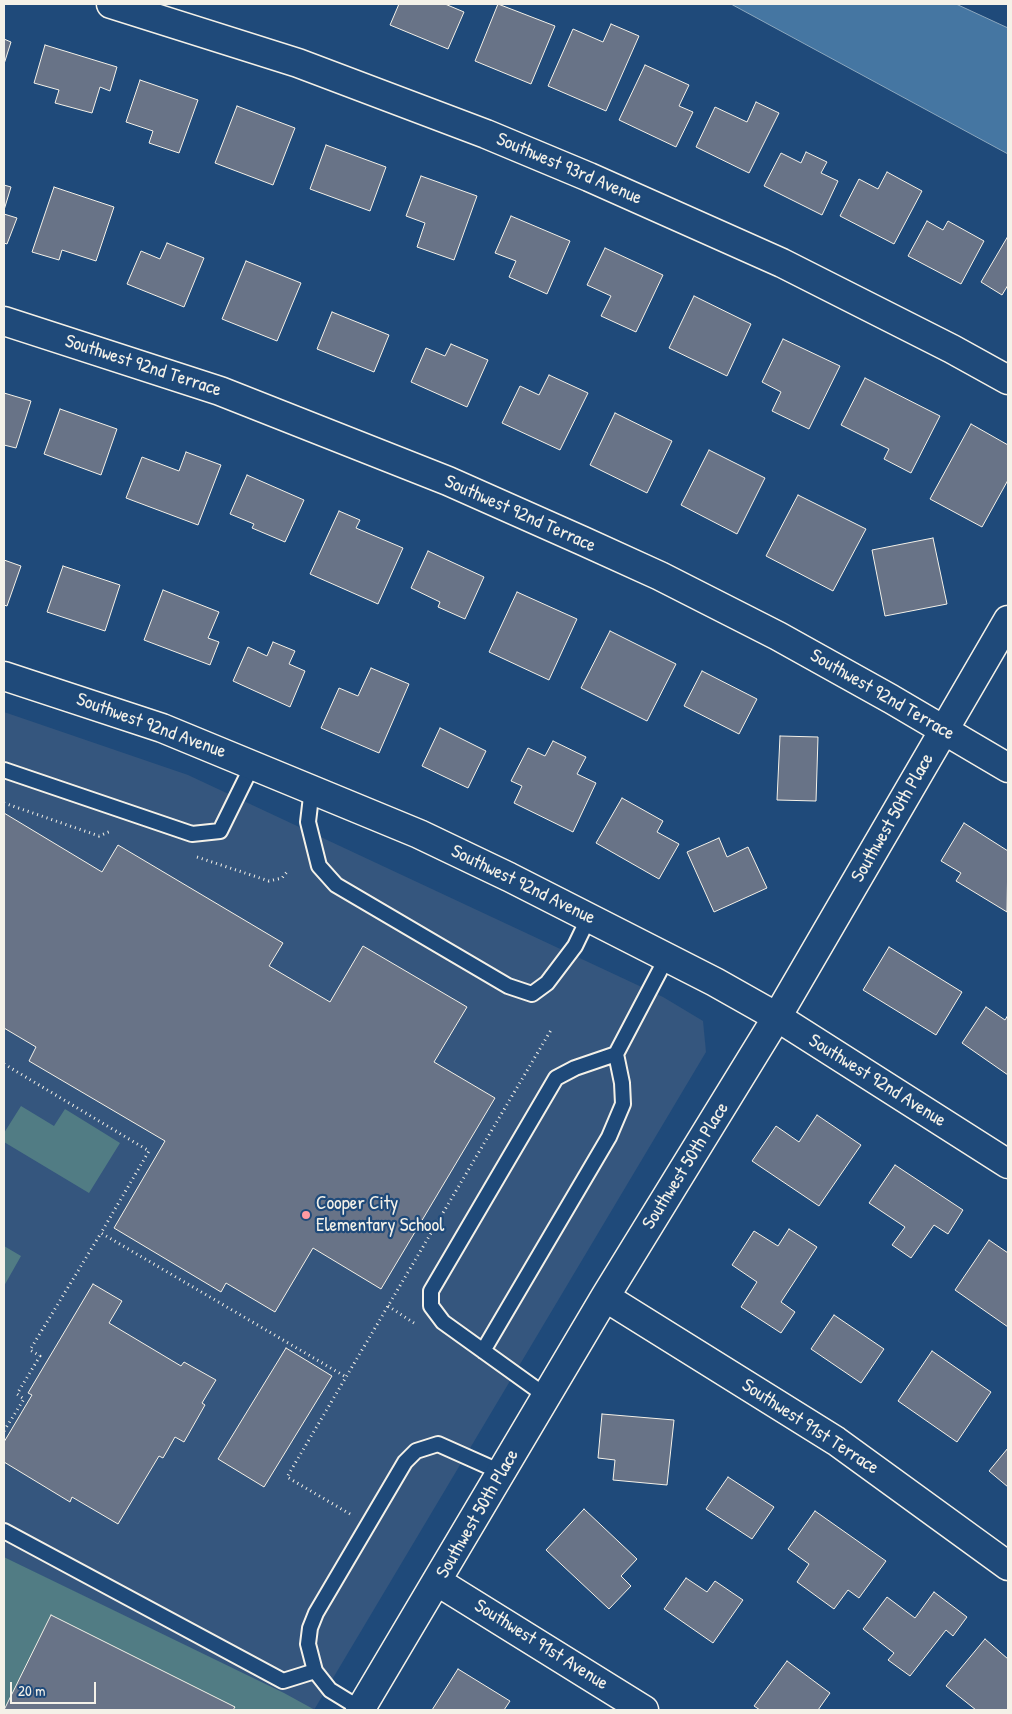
<!DOCTYPE html>
<html>
<head>
<meta charset="utf-8">
<style>
	body { margin:0 }
	#map { position:relative; width:1012px; height:1714px; overflow:hidden; background:#1f4a7a; font-family:"Patrick Hand",sans-serif }
	canvas { display:block }
	.frame { position:absolute; inset:0; border:5px solid #f4f1e8; pointer-events:none }
	.scale { position:absolute; left:10px; top:1682px; width:86px; height:22px; box-sizing:border-box; border:2px solid #f4f1e8; border-top:0; padding-left:6px; font-size:15px; line-height:18px; white-space:nowrap; color:#f4f1e8; -webkit-text-stroke:4px #1f4a7a; paint-order:stroke }
</style>
</head>
<body>
<div id="map">
<canvas width="1012" height="1714"></canvas>
<div class="frame"></div>
<div class="scale">20 m</div>
</div>
<script>
const c = document.querySelector('canvas').getContext('2d');
c.lineJoin = 'round';
function fillPath(path, color) { c.fillStyle = color; c.fill(path, 'evenodd'); }
const toPath = rows => new Path2D(rows.map(r => 'M' + r).join(''));
function stroke(path, color, width, dash) { c.strokeStyle = color; c.lineWidth = width; c.lineCap = dash ? 'butt' : 'round'; c.setLineDash(dash || []); c.stroke(path); }
function label(font, color, halo, rows, align = 'center') {
  c.font = font + ' "Patrick Hand",sans-serif'; c.lineWidth = 4.5; c.setLineDash([]); c.textBaseline = 'middle'; c.strokeStyle = halo; c.fillStyle = color; for (const [text, x, y, turn = 0] of rows) {
    c.save(); c.translate(x, y); c.rotate((+turn || 0) * Math.PI / 180); c.textAlign = isNaN(turn) ? turn : align; if (halo) c.strokeText(text, 0, 0); c.fillText(text, 0, 0); c.restore();
  }
}
fillPath(toPath([
	[4,712,188,775,663,997,703,1021,706,1052,314,1710,4,1557]
]), '#35567e');
fillPath(toPath([
	[21,1106,54,1126,65,1109,120,1143,89,1193,4,1142,4,1133],
	[4,1246,21,1256,4,1286],
	[4,1557,284,1693,315,1710,4,1710]
]), '#517c84');
const water = toPath([
	[731,4,956,4,1008,28,1008,154,731,4]
]);
fillPath(water, '#4576a2');
stroke(water, '#8ba7be', 1);
const building = toPath([
	[399,4,445,4,464,12,448,49,390,25,399,4],
	[498,4,555,26,531,84,475,61,498,4],
	[611,24,639,36,606,111,548,86,573,29,603,42,611,24],
	[4,39,11,42,4,64,4,39],
	[45,45,117,67,110,91,100,87,92,113,55,103,59,90,34,83,45,45],
	[645,65,689,85,679,106,693,112,676,147,619,120,645,65],
	[140,80,198,100,179,153,149,143,153,131,126,122,140,80],
	[756,102,779,113,749,173,696,147,715,107,747,122,756,102],
	[237,106,295,128,273,185,215,163,237,106],
	[326,145,386,167,370,211,310,189,326,145],
	[806,152,827,162,821,173,838,181,822,215,764,186,781,153,801,163,806,152],
	[887,172,922,191,894,244,840,216,859,179,878,189,887,172],
	[421,176,477,196,454,260,417,247,425,223,406,216,421,176],
	[4,185,11,187,4,210,4,185],
	[54,187,114,207,96,261,62,250,59,260,32,252,54,187],
	[4,214,17,218,7,244,4,243,4,214],
	[511,216,570,241,547,294,509,277,516,261,495,253,511,216],
	[927,221,943,230,948,221,984,241,961,284,908,256,927,221],
	[1008,236,1008,285,1002,295,981,282,1008,236],
	[167,243,204,258,184,307,127,284,141,251,160,259,167,243],
	[605,248,663,275,636,332,601,316,611,296,587,285,605,248],
	[246,261,301,283,277,341,222,319,246,261],
	[694,296,751,324,727,376,669,348,694,296],
	[332,312,389,335,374,372,317,349,332,312],
	[783,339,840,366,809,429,772,411,781,392,762,382,783,339],
	[451,344,488,360,467,407,411,382,426,348,445,356,451,344],
	[549,375,588,393,560,450,502,423,520,386,539,395,549,375],
	[865,378,940,416,911,473,884,459,889,449,841,425,865,378],
	[4,393,31,401,16,448,4,445,4,393],
	[60,409,117,429,101,475,44,454,60,409],
	[615,413,672,441,647,493,590,465,615,413],
	[971,424,1008,445,1008,480,982,527,930,499,971,424],
	[709,450,765,478,737,534,681,505,709,450],
	[186,452,221,465,198,525,126,498,142,457,179,471,186,452],
	[247,475,304,500,285,542,252,528,254,524,230,514,247,475],
	[798,495,866,529,833,591,766,556,798,495],
	[339,511,360,520,356,528,403,548,378,604,310,574,339,511],
	[933,538,947,604,885,616,872,550,933,538],
	[428,551,484,577,465,619,438,607,440,602,411,588,428,551],
	[4,560,21,566,7,606,4,605,4,560],
	[63,566,120,585,105,631,47,612,63,566],
	[163,590,219,612,208,638,219,642,210,665,144,640,163,590],
	[517,592,577,619,549,680,489,652,517,592],
	[610,631,676,664,647,721,581,688,610,631],
	[273,642,295,651,289,664,305,671,290,707,233,681,248,647,267,656,273,642],
	[371,668,409,684,379,753,321,728,339,688,358,696,371,668],
	[702,671,757,699,739,734,684,706,702,671],
	[440,728,486,751,468,788,422,766,440,728],
	[780,736,818,737,816,801,777,800,780,736],
	[553,741,586,757,577,774,596,783,573,832,514,803,522,786,511,781,528,748,545,756,553,741],
	[622,798,663,821,657,832,679,844,659,879,596,843,622,798],
	[4,813,102,872,118,845,283,943,269,966,330,1002,363,946,467,1007,434,1062,495,1098,381,1289,313,1248,275,1312,226,1283,221,1292,114,1228,165,1141,29,1061,36,1047,4,1028,4,813],
	[964,823,1008,851,1007,912,956,881,961,873,941,861,964,823],
	[719,838,727,857,748,847,767,888,714,912,687,852,719,838],
	[889,947,962,992,936,1035,863,990,889,947],
	[986,1007,1005,1020,1008,1015,1008,1075,962,1043,986,1007],
	[817,1115,861,1145,819,1206,752,1161,776,1126,799,1142,817,1115],
	[895,1165,963,1210,948,1234,934,1225,911,1258,892,1245,905,1227,869,1203,895,1165],
	[789,1229,817,1247,781,1302,795,1312,781,1333,741,1307,757,1282,732,1265,754,1231,778,1246,789,1229],
	[989,1240,1008,1253,1008,1327,955,1290,989,1240],
	[93,1284,122,1301,109,1323,181,1366,184,1362,216,1380,202,1403,205,1405,184,1442,175,1437,163,1458,159,1456,118,1524,72,1497,70,1502,4,1462,4,1442,32,1395,28,1393,93,1284],
	[834,1315,884,1349,861,1383,811,1349,834,1315],
	[286,1348,332,1376,264,1487,218,1459,286,1348],
	[932,1351,991,1392,957,1442,898,1401,932,1351],
	[602,1414,674,1420,667,1485,613,1480,615,1460,598,1458,602,1414],
	[1008,1448,1008,1487,989,1471,1008,1448],
	[728,1477,774,1507,752,1539,706,1509,728,1477],
	[584,1509,637,1559,621,1576,631,1586,609,1609,546,1550,584,1509],
	[815,1511,886,1561,859,1598,848,1590,834,1609,797,1582,809,1564,788,1549,815,1511],
	[686,1578,707,1592,715,1581,743,1600,713,1643,664,1609,686,1578],
	[934,1592,967,1617,953,1636,946,1630,910,1676,888,1660,894,1653,863,1629,887,1597,915,1618,934,1592],
	[51,1615,235,1707,233,1710,4,1710,51,1615],
	[985,1639,1008,1659,1008,1710,976,1710,946,1686,985,1639],
	[787,1661,830,1693,818,1710,760,1710,754,1706,787,1661],
	[458,1669,510,1701,504,1710,432,1710,458,1669]
]);
fillPath(building, '#687387');
stroke(building, '#f4f1e8', 1);
const service = toPath([
	[4,770,192,834,220,831,253,764],
	[312,788,308,822,319,866,336,885,508,986,532,994,547,983,575,946,589,917],
	[483,1351,609,1137,623,1104,622,1083,616,1054,667,957],
	[546,1396,443,1322,431,1306,431,1291,556,1078,575,1068,616,1054],
	[4,1531,283,1681,315,1671],
	[361,1709,330,1690,315,1671,308,1644,310,1628,316,1613,405,1462,416,1451,438,1444,503,1473]
]);
const minor = toPath([
	[111,4,298,63,486,134,589,177,782,263,952,349,1008,380],
	[4,321,220,391,448,481,583,541,660,576,778,636,891,699,1008,768],
	[4,676,162,728,419,834,509,877,715,982,777,1017,1008,1164],
	[605,1297,836,1441,1008,1566],
	[438,1582,644,1710],
	[360,1710,605,1297,777,1017,1008,620]
]);
stroke(service, '#f4f1e8', 18);
stroke(minor, '#f4f1e8', 31);
stroke(toPath([
	[4,803,99,836,111,831],
	[197,857,269,881,282,878,287,872],
	[4,1064,149,1151,101,1233,346,1377],
	[388,1306,414,1323],
	[4,1431,24,1399,17,1394,40,1356,30,1350,101,1233],
	[350,1514,287,1477,551,1030]
]), '#f4f1e8', 3, [1, 4]);
stroke(service, '#1f4a7a', 14);
stroke(minor, '#1f4a7a', 28);
for (const [x, y, r, color] of [
	[306,1215,5,"#ff9aa2"]
]) { const dot = new Path2D(); dot.arc(x, y, r, 0, 2 * Math.PI); c.fillStyle = color; c.fill(dot); stroke(dot, '#1f4a7a', 2); }
label('19px', '#f4f1e8', '#1f4a7a', [
	["Southwest 93rd Avenue",569,169,23],
	["Southwest 92nd Terrace",143,366,18],
	["Southwest 92nd Terrace",520,514,24],
	["Southwest 92nd Terrace",882,695,30],
	["Southwest 92nd Avenue",151,726,20],
	["Southwest 50th Place",893,818,-60],
	["Southwest 92nd Avenue",523,885,26],
	["Southwest 92nd Avenue",877,1081,32],
	["Southwest 50th Place",686,1166,-58],
	["Southwest 91st Terrace",810,1427,33],
	["Southwest 50th Place",478,1514,-60],
	["Southwest 91st Avenue",541,1645,32]
]);
label('19px', '#f4f1e8', '#1f4a7a', [
	["Cooper City",316,1204],
	["Elementary School",316,1226]
], 'left');
</script>
</body>
</html>
